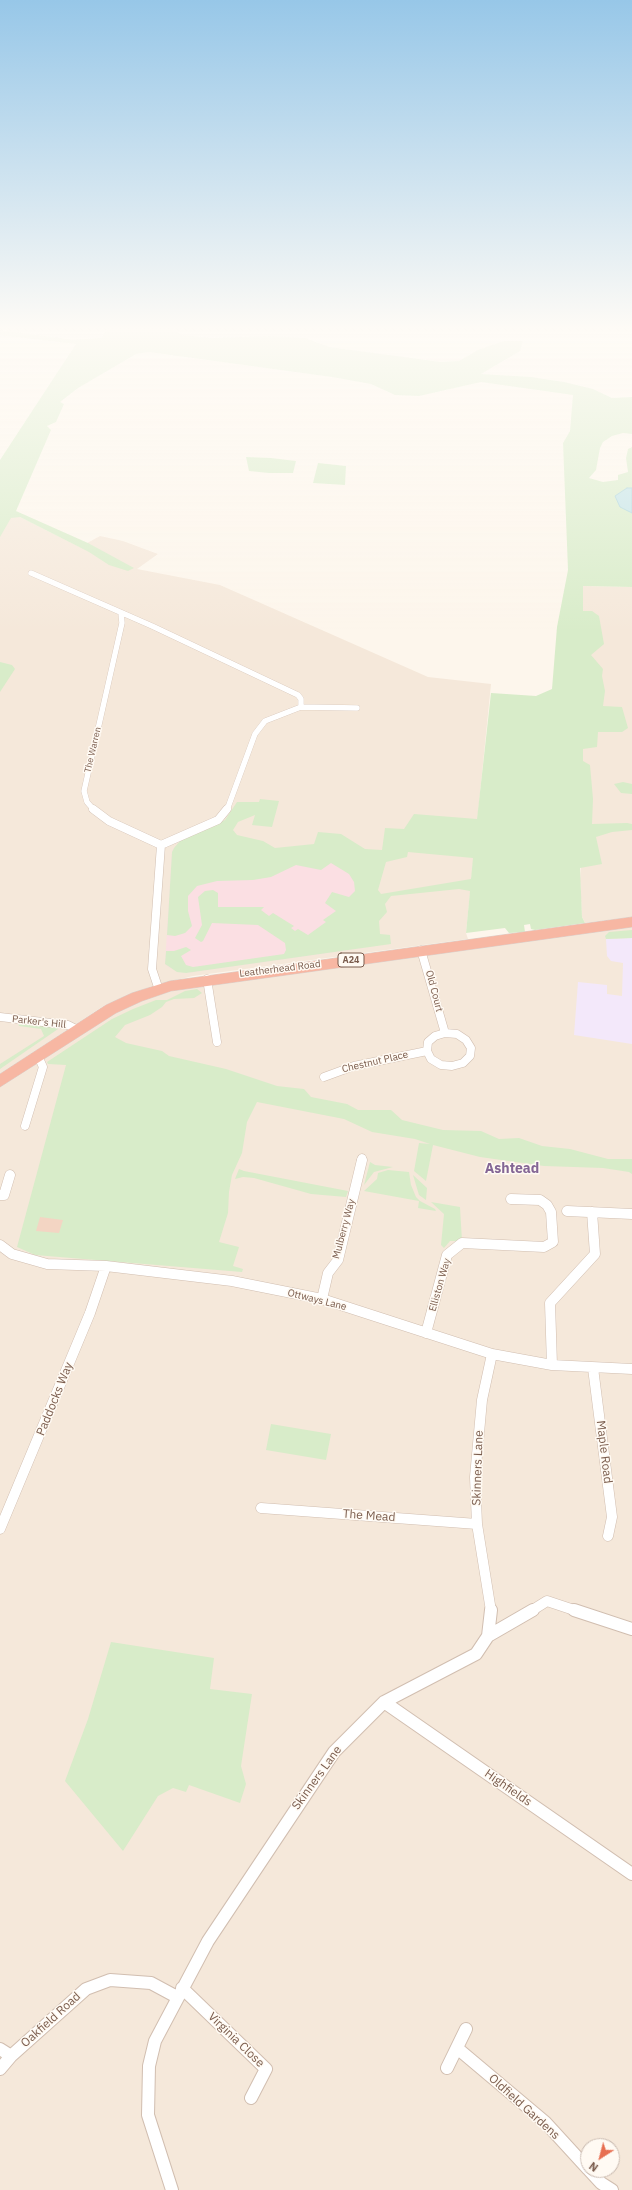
<!DOCTYPE html>
<html>
<head>
<meta charset="utf-8">
<style>
	body { margin:0 }
	#map { position:relative; width:632px; height:2190px; overflow:hidden; background:#fdf6ec; font-family:"IBM Plex Sans",sans-serif }
	canvas { display:block }
	.north { position:absolute; left:580px; top:2138px; width:40px; height:40px; box-sizing:border-box; background:#fffaf3; border:1px solid #cabbb1; border-radius:50%; rotate:216deg; font-size:11px; font-weight:700; line-height:16px; text-align:center; color:#7a5c4d }
	.north::after { content:''; display:block; margin:auto; width:14px; height:18px; background:#e76f51; clip-path:polygon(50% 0,100% 100%,50% 72%,0 100%) }
</style>
</head>
<body>
<div id="map">
<canvas width="632" height="2190"></canvas>
<div class="north">N</div>
</div>
<script>
const c = document.querySelector('canvas').getContext('2d');
c.lineJoin = 'round';
function fillPath(path, color) { c.fillStyle = color; c.fill(path, 'evenodd'); }
const toPath = rows => new Path2D(rows.map(r => 'M' + r).join(''));
function stroke(path, color, width, dash) { c.strokeStyle = color; c.lineWidth = width; c.lineCap = dash ? 'butt' : 'round'; c.setLineDash(dash || []); c.stroke(path); }
function label(font, color, halo, rows, align = 'center') {
  c.font = font + ' "IBM Plex Sans",sans-serif'; c.lineWidth = 3; c.setLineDash([]); c.textBaseline = 'middle'; c.strokeStyle = halo; c.fillStyle = color; for (const [text, x, y, turn = 0] of rows) {
    c.save(); c.translate(x, y); c.rotate((+turn || 0) * Math.PI / 180); c.textAlign = isNaN(turn) ? turn : align; if (halo) c.strokeText(text, 0, 0); c.fillText(text, 0, 0); c.restore();
  }
}
fillPath(toPath([
	[0,507,80,547,100,536,123,541,158,554,137,569,220,585,428,677,491,684,466,933,468,939,193,976,152,986,105,1005,0,1074],
	[583,586,632,587,632,917,585,923,582,917,580,880,583,830],
	[632,926,632,2190,0,2190,0,1087,69,1040,113,1013,153,996,176,990],
	[588,2146,612,2146,612,2170,588,2170]
]), '#f5e8da');
fillPath(toPath([
	[632,938,632,1044,574,1035,578,982,607,985,607,994,622,996,623,963,611,961,607,956,606,939]
]), '#f3e8fa');
fillPath(toPath([
	[174,848,267,850,382,850,363,948,186,973,170,968,165,964,172,852]
]), '#fbdfe3');
fillPath(toPath([
	[110,326,167,326,181,335,213,338,270,336,305,338,329,347,441,362,459,361,478,350,504,341,523,341,520,351,481,374,531,377,564,382,593,389,612,398,632,397,632,434,623,433,612,436,603,442,600,448,596,470,589,478,603,482,618,480,618,475,628,472,626,458,628,449,632,447,632,488,627,488,630,513,632,513,632,587,583,586,583,611,592,611,599,616,604,644,591,655,603,669,602,676,605,691,603,706,622,707,628,728,622,732,598,732,597,747,583,749,583,761,590,765,593,799,592,824,627,823,632,824,632,830,612,832,596,837,602,864,580,868,582,917,585,923,535,930,531,929,530,924,524,925,525,932,509,933,505,928,466,933,470,891,459,889,391,896,385,904,387,912,379,921,380,934,390,935,391,944,186,973,177,972,165,964,166,951,174,951,186,947,191,950,181,956,186,965,193,967,284,954,286,950,285,943,258,925,212,923,203,941,201,942,195,938,202,925,198,897,205,891,213,890,218,893,218,907,264,907,261,910,269,916,273,913,294,926,291,928,295,931,298,929,308,935,326,922,323,920,336,911,325,903,332,892,349,897,355,891,354,882,349,874,331,863,321,870,296,865,271,877,253,880,217,881,197,886,188,896,188,911,192,926,185,933,175,936,167,935,172,852,174,848,180,841,225,820,237,802,259,802,260,799,279,801,272,827,252,825,255,815,238,822,233,830,237,835,263,841,275,848,314,844,318,832,341,834,365,849,382,850,385,828,404,829,414,814,477,819,491,693,536,696,552,689,557,627,568,570,563,443,570,431,573,395,481,382,419,396,395,395,371,384,332,377,149,352,136,354,78,388,60,402,64,404,56,422,47,426,51,430,16,511,88,543,134,568,128,571,109,565,89,552,20,517,11,518,0,537,0,460,76,344,0,335,0,330,74,340,101,338],
	[408,852,473,858,471,879,381,894,378,890,386,862,407,857],
	[246,457,271,458,296,461,293,473,269,473,249,471],
	[318,463,346,466,345,485,313,483],
	[0,662,12,665,15,669,0,692],
	[623,782,632,784,632,794,621,793,614,784],
	[632,930,632,938,606,939,605,936,609,932],
	[197,989,202,993,194,998,174,999,166,1002,162,1007,150,1015,125,1025,115,1037,126,1043,162,1051,169,1056,226,1069,277,1086,304,1089,311,1097,347,1104,358,1110,391,1110,402,1120,443,1130,481,1131,499,1139,519,1138,542,1146,570,1149,608,1159,632,1159,632,1174,629,1172,603,1168,544,1166,480,1157,433,1145,426,1181,414,1171,419,1143,430,1144,415,1139,372,1132,344,1119,257,1102,247,1122,242,1153,232,1175,229,1192,228,1213,219,1242,239,1247,233,1266,243,1269,242,1272,35,1255,17,1247,66,1065,48,1064,47,1062,112,1019,133,1009,156,1000,167,1000,185,991],
	[18,1023,57,1026,58,1029,0,1069,0,1064,44,1036,41,1029,19,1026],
	[370,1162,375,1165,393,1167,374,1172,364,1185],
	[239,1169,244,1171,348,1191,346,1197,311,1194,254,1178,243,1177,235,1179],
	[388,1170,409,1172,411,1185,416,1197,420,1201,435,1209,436,1211,418,1208,419,1201,364,1191,377,1179,378,1173],
	[413,1175,427,1188,426,1200,419,1195],
	[431,1202,460,1207,462,1241,450,1241,444,1248,441,1245,444,1214],
	[271,1424,331,1434,326,1460,266,1450],
	[111,1642,214,1658,210,1689,252,1694,241,1766,246,1784,240,1803,189,1785,186,1792,173,1788,158,1796,123,1851,65,1781,88,1719]
]), '#d8ecc9');
const water = toPath([
	[627,488,632,488,632,513,620,507,615,496,627,488]
]);
fillPath(water, '#bfe3e8');
stroke(water, '#a5d3da', 1);
fillPath(toPath([
	[40,1217,63,1220,59,1233,36,1231]
]), '#f3d5c3');
const streetFar3 = toPath([
	[31,573,152,626,298,695,301,699,301,707],
	[94,810,87,802,84,791,122,623,121,613],
	[227,810,255,734,265,721,301,707,357,708]
]);
const streetFar2 = toPath([
	[93,809,109,821,161,845],
	[161,845,218,820,227,809],
	[421,950,445,1033],
	[207,979,217,1042],
	[159,990,152,969,161,845],
	[0,1017,68,1025,78,1030],
	[445,1033,457,1034,466,1040,471,1048,470,1056,463,1063,452,1066,441,1065,431,1059,427,1051,428,1042,435,1036,445,1033],
	[324,1077,354,1066,427,1051],
	[25,1126,43,1067,38,1056],
	[361,1161,362,1158]
]);
const streetFar1 = toPath([
	[0,1195,4,1195,10,1175],
	[567,1211,632,1214],
	[0,1245,12,1254,47,1264,106,1266,232,1281,322,1299,492,1354,552,1365,632,1369],
	[322,1299,328,1273,338,1260,362,1160],
	[426,1333,447,1255,462,1243,544,1247,553,1242,551,1212,547,1205,540,1200,511,1199],
	[552,1365,550,1303,595,1254,592,1212],
	[593,1368,612,1517,608,1536],
	[261,1508,477,1524],
	[0,1529,90,1313,106,1266],
	[491,1611,477,1524,475,1477,482,1400,492,1354],
	[531,1611,547,1601,577,1611]
]);
const street = toPath([
	[574,1610,632,1629],
	[488,1636,533,1610],
	[384,1702,632,1874],
	[182,1988,266,2069,251,2098],
	[457,2048,545,2122,588,2169],
	[0,2049,11,2056],
	[447,2068,466,2029],
	[0,2069,11,2056,86,1989,110,1980,151,1983,177,1997],
	[589,2170,601,2183,612,2190],
	[172,2190,148,2115,149,2066,155,2041,208,1941,334,1752,384,1702,476,1654,488,1636,491,1610]
]);
const highway = toPath([
	[632,917,632,927,171,991,142,1001,116,1013,0,1087,0,1074,106,1005,132,993,170,981,632,917]
]);
stroke(streetFar3, '#d1beb0', 6);
stroke(streetFar2, '#d1beb0', 9);
stroke(streetFar1, '#d1beb0', 11);
stroke(street, '#d1beb0', 14);
stroke(highway, '#dad1cd', 1);
stroke(streetFar3, '#fff', 5.5);
stroke(streetFar2, '#fff', 8);
stroke(streetFar1, '#fff', 10);
stroke(street, '#fff', 12);
fillPath(highway, '#f7b7a3');
const sky = c.createLinearGradient(0, 0, 0, 633);
sky.addColorStop(0, '#97c7e8');
sky.addColorStop(0.52, '#fefbf6');
sky.addColorStop(1, '#fefbf600');
c.fillStyle = sky;
c.fillRect(0, 0, 632, 633);
label('9px', '#7a5c4d', '#fffaf3', [
	["The Warren",93,750,-77]
]);
for (const [x, y, w] of [
	[351,960,26]
]) { const box = new Path2D(); box.roundRect(x - w / 2, y - 7, w, 14, 3); c.fillStyle = '#fffaf3'; c.fill(box); stroke(box, '#7a5c4d', 1); }
label('bold 9px', '#7a5c4d', null, [
	["A24",351,960]
]);
label('10px', '#7a5c4d', '#fffaf3', [
	["Leatherhead Road",280,969,-7],
	["Old Court",434,991,75],
	["Parker's Hill",39,1022,6],
	["Chestnut Place",375,1062,-13],
	["Mulberry Way",344,1229,-75],
	["Elliston Way",440,1285,-74],
	["Ottways Lane",317,1300,14]
]);
label('12px', '#7a5c4d', '#fffaf3', [
	["Paddocks Way",55,1399,-68],
	["Maple Road",604,1452,83],
	["Skinners Lane",478,1468,-88],
	["The Mead",369,1516,4],
	["Skinners Lane",317,1778,-54],
	["Highfields",508,1788,35],
	["Oakfield Road",51,2020,-42],
	["Virginia Close",236,2040,44],
	["Oldfield Gardens",524,2107,42]
]);
label('bold 14px', '#846695', '#fffaf3', [
	["Ashtead",512,1169]
]);
</script>
</body>
</html>
